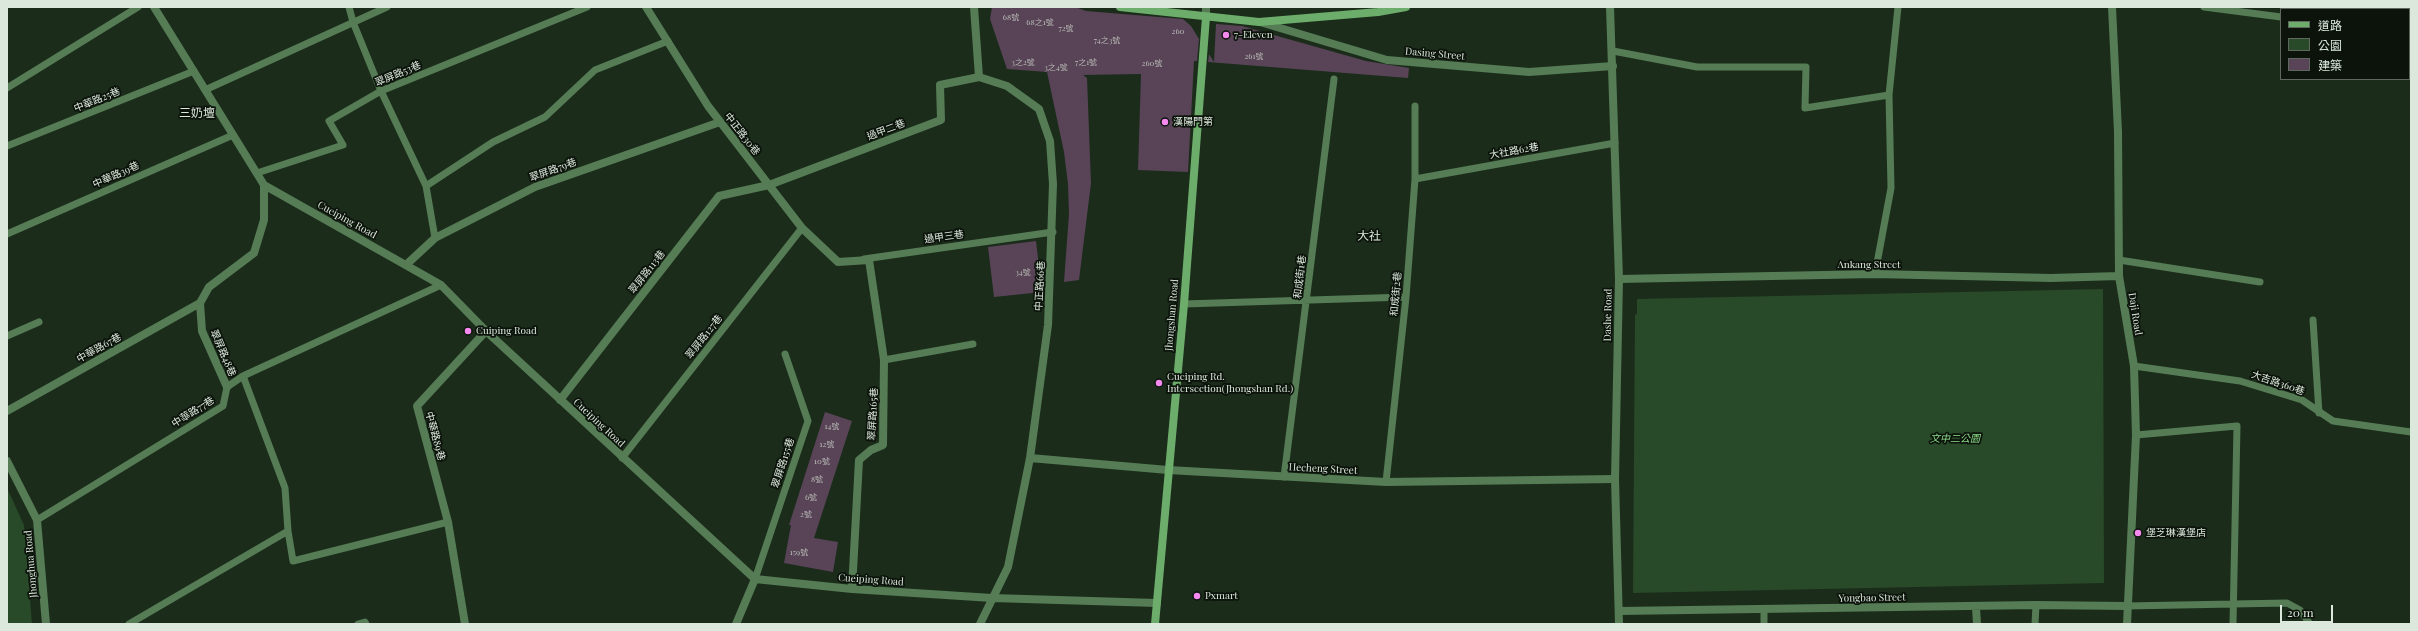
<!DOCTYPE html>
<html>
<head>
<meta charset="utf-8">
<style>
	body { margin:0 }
	#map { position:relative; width:2418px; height:631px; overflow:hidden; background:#1b2c1b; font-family:"Playfair Display","Noto Sans TC",serif }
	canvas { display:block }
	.frame { position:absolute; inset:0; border:8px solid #dde8dc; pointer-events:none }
	.legend { position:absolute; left:2280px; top:8px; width:130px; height:72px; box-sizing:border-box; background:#0b130b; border:1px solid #5f685f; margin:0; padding:5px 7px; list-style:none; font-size:12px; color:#dde8dc }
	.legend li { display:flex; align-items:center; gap:8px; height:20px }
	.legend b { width:20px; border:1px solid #5f685f }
	.scale { position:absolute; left:2280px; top:605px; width:53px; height:18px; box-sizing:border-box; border:2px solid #dde8dc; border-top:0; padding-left:5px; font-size:12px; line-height:14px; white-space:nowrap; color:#dde8dc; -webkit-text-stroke:3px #0b130b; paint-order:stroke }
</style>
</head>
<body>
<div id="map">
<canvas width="2418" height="631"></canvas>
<div class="frame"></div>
<ul class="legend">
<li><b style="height:5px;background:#6dad6b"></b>道路</li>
<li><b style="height:11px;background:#294a28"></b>公園</li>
<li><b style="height:11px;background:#584456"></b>建築</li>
</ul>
<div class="scale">20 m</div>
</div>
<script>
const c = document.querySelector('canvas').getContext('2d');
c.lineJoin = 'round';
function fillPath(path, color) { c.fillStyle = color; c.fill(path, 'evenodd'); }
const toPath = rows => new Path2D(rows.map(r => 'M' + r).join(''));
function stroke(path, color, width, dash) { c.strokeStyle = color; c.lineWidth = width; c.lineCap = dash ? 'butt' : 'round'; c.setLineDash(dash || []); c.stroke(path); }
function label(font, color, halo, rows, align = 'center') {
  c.font = font + ' "Playfair Display","Noto Sans TC",serif'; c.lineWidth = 3.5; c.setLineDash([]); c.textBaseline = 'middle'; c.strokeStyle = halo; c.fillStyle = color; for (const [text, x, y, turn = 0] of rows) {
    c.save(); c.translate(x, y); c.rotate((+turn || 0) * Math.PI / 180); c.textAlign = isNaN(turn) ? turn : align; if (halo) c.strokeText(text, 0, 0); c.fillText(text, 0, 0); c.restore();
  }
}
fillPath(toPath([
	[2103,289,2104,583,1633,593,1635,315,1637,314,1637,299],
	[7,488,24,525,32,624,7,624]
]), '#294a28');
fillPath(toPath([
	[992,7,1075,7,1086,11,1183,19,1191,26,1199,39,1197,61,1194,61,1188,172,1138,170,1141,74,1083,75,1087,78,1091,183,1079,280,1064,282,1069,214,1068,184,1064,152,1047,72,1007,69,990,19],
	[1216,24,1242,26,1366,61,1409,68,1408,78,1208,62,1209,54,1214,62],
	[1036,241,1042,292,994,297,988,247],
	[825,412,852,421,814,538,838,542,833,572,784,563,791,525,789,525]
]), '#584456');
stroke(toPath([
	[349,7,353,22,381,91,426,186,435,238],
	[2204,7,2281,17],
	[1613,51,1697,67,1806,67,1805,108,1889,95],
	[7,88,138,7],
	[205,90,387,7],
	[7,146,194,71],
	[257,173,343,145,329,121,381,91,587,7],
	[1415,179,1615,143],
	[426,186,493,142,545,117,595,70,668,41],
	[7,234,233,135],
	[864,259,1053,232],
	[2119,260,2260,282],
	[1875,274,1891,188,1889,95,1898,7],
	[1184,304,1406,297],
	[2313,320,2319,413],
	[7,336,39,322],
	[884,360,973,344],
	[2134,366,2240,381,2302,400,2333,421,2411,432],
	[243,376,285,488,288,531,293,561,448,522],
	[2136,435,2237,426,2233,624],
	[622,458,802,228],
	[1284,477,1334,79],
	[1386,482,1406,297,1415,179,1415,106],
	[37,520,223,406,227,387,243,376,441,285],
	[755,579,808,421,785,354],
	[2126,606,2287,603,2300,610,2310,624],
	[1764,609,1764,624],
	[129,624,288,531],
	[358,624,365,622,366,624],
	[2035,624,2036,605]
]), '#557c54', 7);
stroke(toPath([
	[154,7,264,185,441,285,486,331,755,579,852,589,992,598,1157,603],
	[646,7,708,106,802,228,838,262,869,260,884,360,883,445,871,450,859,460,852,589],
	[974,7,979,77,1007,86,1039,109,1050,141,1053,184,1048,325,1030,458,1008,567,980,624],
	[2112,7,2118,132,2119,276,2134,366,2136,435,2127,624],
	[1260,22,1387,60,1529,72,1613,66],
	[407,264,435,238,535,187,720,122],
	[1619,279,1875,274,2051,278,2119,276],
	[227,387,202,331,200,303,209,287,254,253,264,220,264,185],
	[560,400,719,196,769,185,941,120,940,85,979,77],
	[7,411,200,303],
	[1030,458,1168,470,1386,482,1615,479],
	[7,461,37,520,46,624],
	[1976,607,1977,624],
	[1619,611,2036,605,2126,606],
	[465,624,448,522,417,406,486,331],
	[736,624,755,579]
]), '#557c54', 8);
stroke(toPath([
	[1610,7,1619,279,1615,479,1619,624],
	[1206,17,1206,7]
]), '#557c54', 8);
stroke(toPath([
	[1120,7,1259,22,1378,12,1406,7],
	[1155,624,1184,304,1206,17]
]), '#6dad6b', 8);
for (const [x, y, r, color] of [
	[1226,35,4,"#f689ed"],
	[1165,122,4,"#f689ed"],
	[468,331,4,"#f689ed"],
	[1159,383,4,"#f689ed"],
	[2138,533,4,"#f689ed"],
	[1197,596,4,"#f689ed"]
]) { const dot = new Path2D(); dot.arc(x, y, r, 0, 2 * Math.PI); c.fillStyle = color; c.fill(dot); stroke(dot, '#0b130b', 1.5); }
label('8px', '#bcbfba', null, [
	["68號",1011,17],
	["68之1號",1040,22],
	["72號",1066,28],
	["260",1178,31],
	["74之3號",1107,40],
	["261號",1254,56],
	["3之2號",1023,62],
	["7之1號",1086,62],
	["260號",1152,63],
	["3之4號",1056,67],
	["34號",1023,272],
	["14號",832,426],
	["12號",827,444],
	["10號",822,461],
	["8號",817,479],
	["6號",811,497],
	["2號",806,514],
	["159號",799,552]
]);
label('10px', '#dde8dc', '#0b130b', [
	["7-Eleven",1234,35],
	["漢陽門第",1173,122],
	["Cuiping Road",476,331],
	["Cueiping Rd.",1167,377],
	["Intersection(Jhongshan Rd.)",1167,389],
	["堡芝琳漢堡店",2146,533],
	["Pxmart",1205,596]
], 'left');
label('10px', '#dde8dc', '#0b130b', [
	["Dasing Street",1435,54,5],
	["翠屏路53巷",398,74,-23],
	["中華路25巷",97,100,-22],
	["過甲二巷",886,130,-21],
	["中正路30巷",742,134,52],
	["大社路62巷",1514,151,-10],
	["翠屏路79巷",553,170,-20],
	["中華路39巷",116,175,-24],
	["Cueiping Road",347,220,29],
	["過甲三巷",944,237,-8],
	["Ankang Street",1869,265],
	["翠屏路113巷",647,272,-52],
	["和成街1巷",1300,277,-83],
	["中正路66巷",1040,286,-87],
	["和成街2巷",1396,294,-85],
	["Daji Road",2135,314,81],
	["Jhongshan Road",1172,315,-85],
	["Dashe Road",1608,315,-89],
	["翠屏路127巷",704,337,-52],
	["中華路67巷",99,348,-29],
	["翠屏路48巷",223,353,67],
	["大吉路360巷",2278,383,19],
	["中華路77巷",193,412,-32],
	["翠屏路165巷",873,414,-87],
	["Cueiping Road",599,423,43],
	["中華路89巷",435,436,75],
	["翠屏路155巷",783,463,-72],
	["Hecheng Street",1323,469,3],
	["Jhonghua Road",31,564,-95],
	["Cueiping Road",871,580,4],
	["Yongbao Street",1872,598,-1]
]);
label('italic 10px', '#8edf8b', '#0b130b', [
	["文中二公園",1955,439]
]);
label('12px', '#dde8dc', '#0b130b', [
	["三奶壇",197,113],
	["大社",1369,236]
]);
</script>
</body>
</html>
